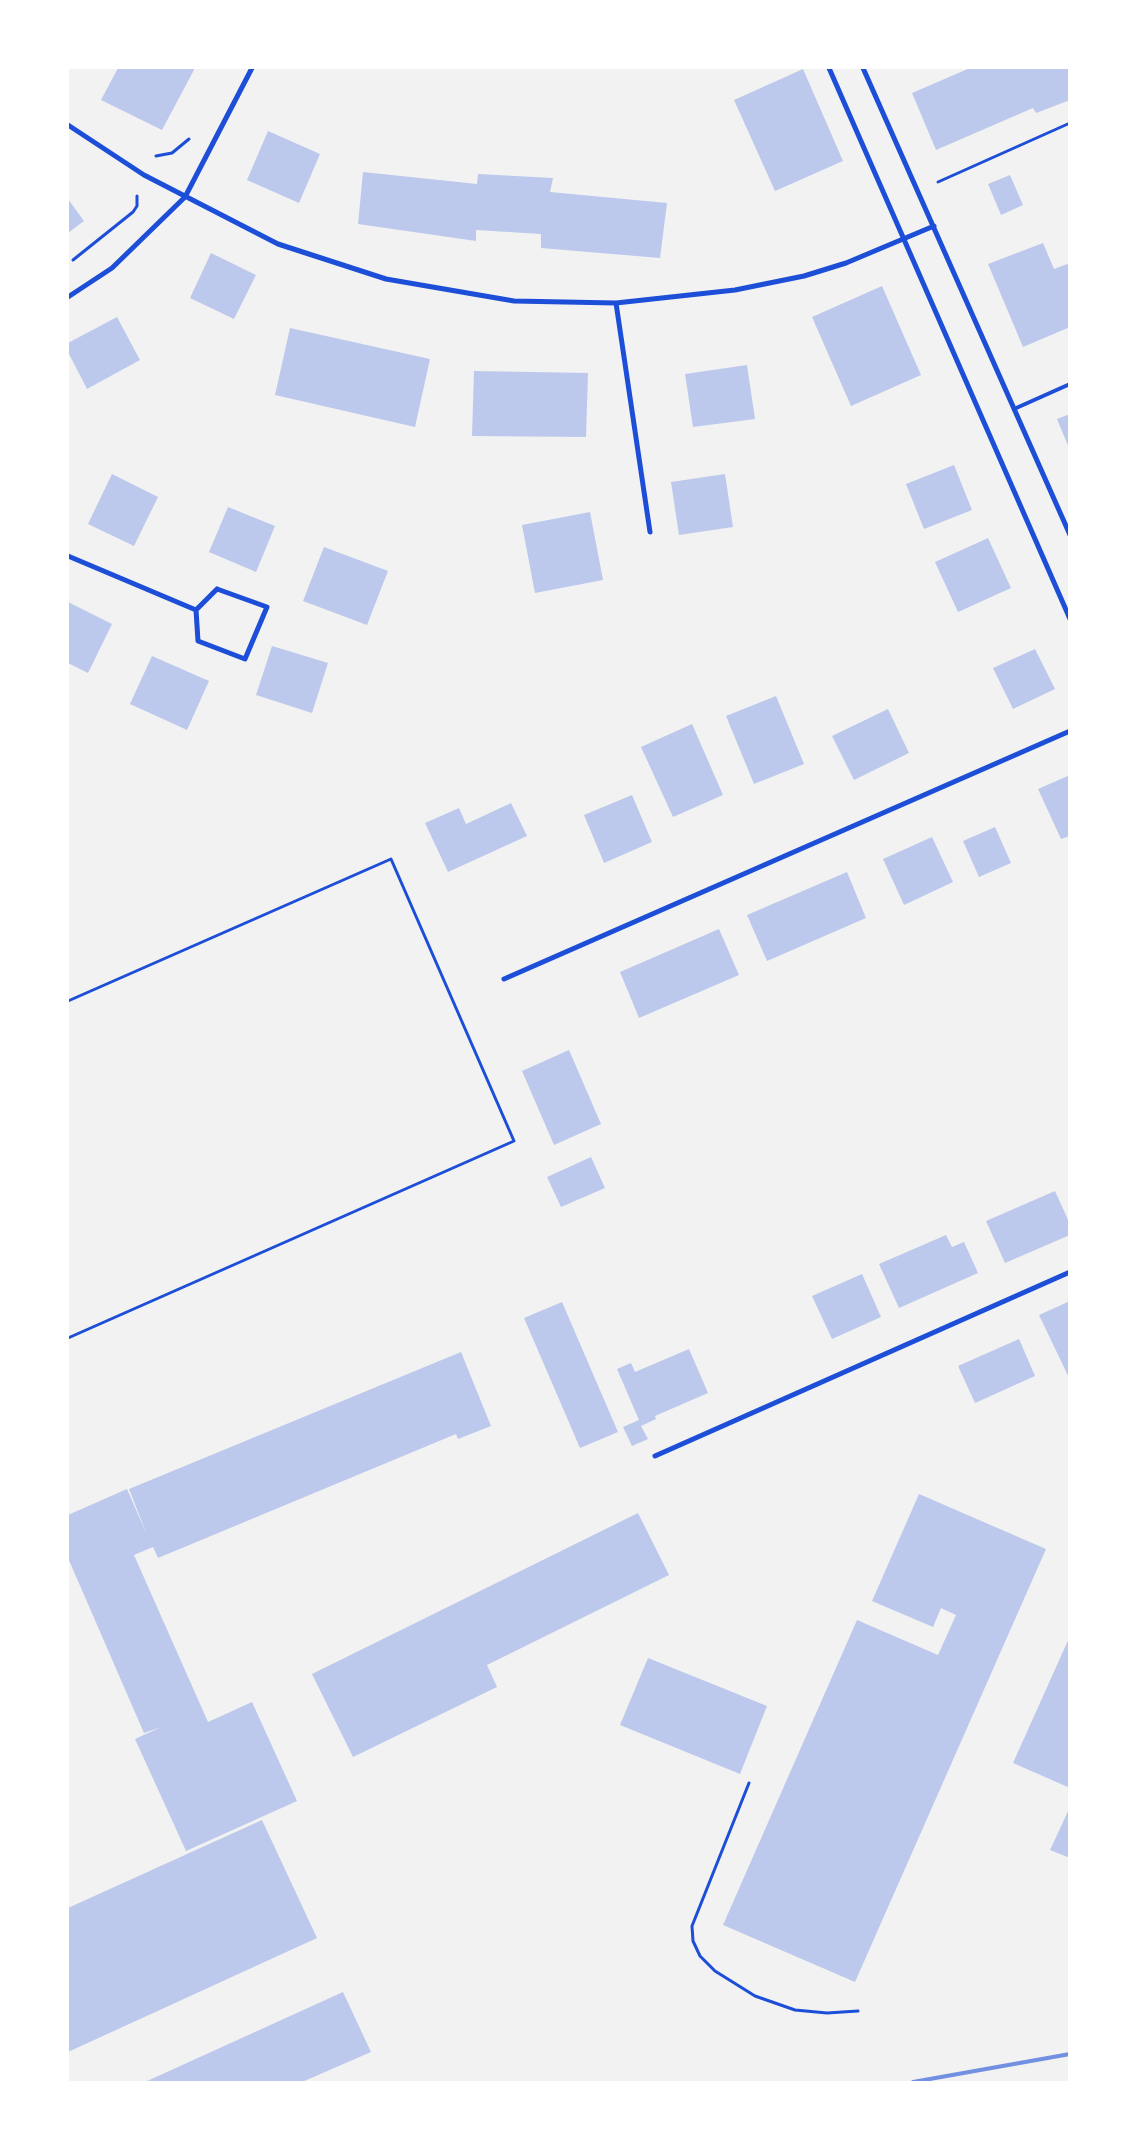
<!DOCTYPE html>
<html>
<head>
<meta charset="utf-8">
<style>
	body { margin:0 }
	#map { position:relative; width:1137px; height:2150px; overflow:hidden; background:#f2f2f2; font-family:Signika,sans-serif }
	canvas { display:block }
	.frame { position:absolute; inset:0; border:69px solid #fff; pointer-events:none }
</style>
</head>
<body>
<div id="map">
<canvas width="1137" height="2150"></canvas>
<div class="frame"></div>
</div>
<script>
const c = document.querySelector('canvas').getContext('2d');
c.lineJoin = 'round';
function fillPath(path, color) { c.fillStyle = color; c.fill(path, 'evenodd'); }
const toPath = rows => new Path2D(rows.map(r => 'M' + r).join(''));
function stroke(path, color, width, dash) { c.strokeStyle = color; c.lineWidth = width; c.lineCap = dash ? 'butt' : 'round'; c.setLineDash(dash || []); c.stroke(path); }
fillPath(toPath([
	[118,68,195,68,162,130,101,100],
	[970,68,1070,68,1070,100,1036,113,1033,108,936,150,912,93],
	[803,69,843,161,775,191,734,100],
	[268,131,320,154,299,203,247,180],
	[363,172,477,184,478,174,553,178,550,192,667,203,660,258,541,248,541,234,476,230,476,241,358,224],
	[1010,175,1023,205,1001,215,988,184],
	[68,199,84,221,68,233],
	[1043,243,1054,269,1070,263,1070,327,1023,347,988,264],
	[211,253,256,275,234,319,190,298],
	[882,286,921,375,851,406,812,317],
	[117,317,140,360,87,389,68,352,68,343],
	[290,328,430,359,415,427,275,395],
	[747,365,755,419,693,427,685,374],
	[474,371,588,373,586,437,472,436],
	[1070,414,1070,448,1069,448,1057,419],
	[954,465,972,510,924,529,906,484],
	[112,474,158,497,134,546,88,524],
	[725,474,733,527,679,535,671,482],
	[228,507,275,526,256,572,209,552],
	[590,512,603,580,535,593,522,525],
	[988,538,1011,588,958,612,935,562],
	[324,547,388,571,367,625,303,601],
	[68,602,112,624,88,673,68,663],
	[272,646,328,663,312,713,256,695],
	[1035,649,1055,689,1013,709,993,668],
	[152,656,209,681,187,730,130,704],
	[776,696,804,764,754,784,726,716],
	[888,709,909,753,854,780,832,736],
	[692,724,723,795,673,817,641,747],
	[1070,775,1070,836,1061,839,1038,789],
	[632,795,652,842,604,863,584,815],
	[511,803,527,836,448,872,425,823,459,808,466,824],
	[995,827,1011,863,979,877,963,841],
	[932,837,953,882,904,905,883,859],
	[847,872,866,918,767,961,747,915],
	[719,929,739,975,639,1018,620,972],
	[569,1050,601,1124,554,1145,522,1071],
	[591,1157,605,1188,561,1207,547,1177],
	[1055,1191,1070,1224,1070,1235,1005,1263,986,1221],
	[946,1235,952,1247,964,1242,978,1273,899,1308,879,1264],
	[862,1274,881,1317,832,1339,812,1296],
	[1070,1301,1070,1380,1039,1315],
	[562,1302,618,1432,580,1448,524,1318],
	[1019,1339,1035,1376,975,1403,958,1366],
	[689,1349,708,1393,655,1416,656,1419,641,1426,648,1439,632,1446,623,1427,639,1420,617,1369,631,1363,635,1372],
	[461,1352,491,1426,458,1439,456,1434,158,1558,153,1547,134,1555,208,1722,252,1702,297,1801,186,1851,135,1739,161,1727,144,1733,68,1558,68,1515,127,1489,147,1535,129,1489],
	[919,1494,1046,1549,855,1982,723,1925,857,1620,938,1655,956,1615,941,1608,933,1627,872,1601],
	[638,1513,669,1575,487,1665,497,1687,353,1757,312,1674],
	[1070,1636,1070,1788,1013,1763],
	[648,1658,767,1706,740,1774,620,1725],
	[1070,1807,1070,1858,1050,1850],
	[262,1820,317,1938,68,2052,68,1908],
	[343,1992,371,2052,302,2082,145,2082]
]), '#bdc9ec');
stroke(toPath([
	[156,156,172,153,189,139],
	[938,182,1070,123],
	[73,260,133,212,137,206,137,196],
	[68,1001,391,859,514,1141,68,1338],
	[749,1783,692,1926,693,1941,700,1956,715,1971,755,1996,795,2010,827,2013,858,2011]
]), '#1d4ed8', 3);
stroke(toPath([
	[1014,409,1070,384]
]), '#1d4ed8', 4);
stroke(toPath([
	[829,68,1070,619],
	[863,68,1070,535],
	[68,125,144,175,278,244,386,279,514,301,616,303,735,290,804,276,846,263,934,226],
	[68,297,112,268,185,197,252,68],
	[616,303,650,532],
	[68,556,196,610],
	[217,589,267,607,245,659,198,641,196,610,217,589],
	[504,979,1070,731],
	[655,1456,1070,1272]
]), '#1d4ed8', 5);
stroke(toPath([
	[913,2082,1070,2054]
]), '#7290e2', 4);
</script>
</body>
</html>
